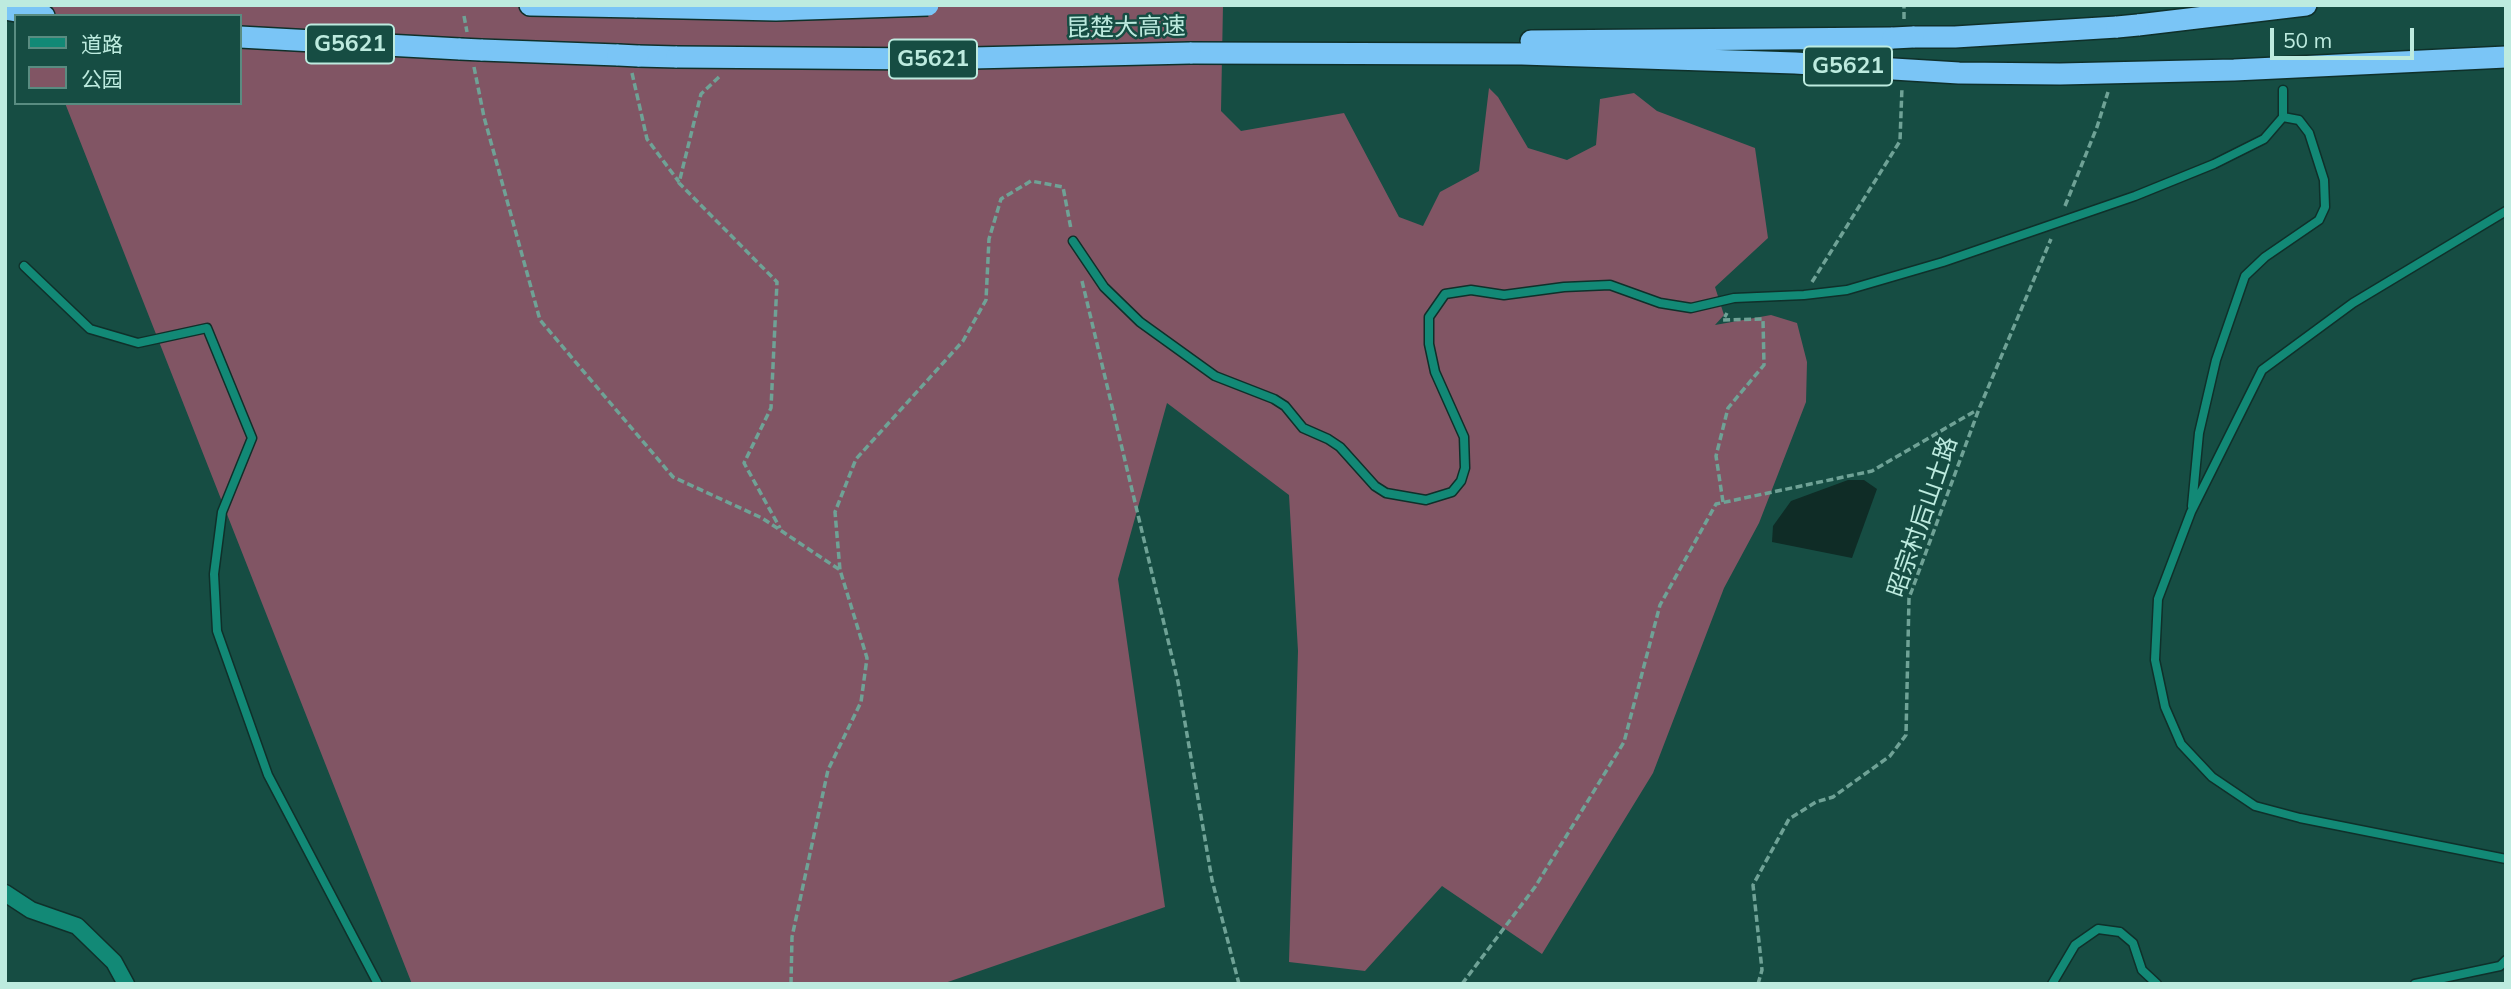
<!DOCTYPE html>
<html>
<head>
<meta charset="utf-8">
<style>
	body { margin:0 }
	#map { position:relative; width:2511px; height:989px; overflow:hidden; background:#164d43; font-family:Mulish,"Noto Sans SC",sans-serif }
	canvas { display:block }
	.frame { position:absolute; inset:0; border:7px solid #bdebdf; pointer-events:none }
	.legend { position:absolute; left:14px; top:14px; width:228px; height:91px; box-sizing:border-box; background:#164d43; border:2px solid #598c81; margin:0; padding:9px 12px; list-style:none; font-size:21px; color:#bdebdf }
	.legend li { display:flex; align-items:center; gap:14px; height:35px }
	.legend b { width:35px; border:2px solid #598c81 }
	.scale { position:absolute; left:2270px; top:28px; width:144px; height:32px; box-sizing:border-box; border:4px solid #bdebdf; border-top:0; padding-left:9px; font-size:21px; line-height:24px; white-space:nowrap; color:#bdebdf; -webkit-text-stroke:5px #164d43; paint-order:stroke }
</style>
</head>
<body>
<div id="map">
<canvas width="2511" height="989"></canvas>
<div class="frame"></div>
<ul class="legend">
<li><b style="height:9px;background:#128976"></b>道路</li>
<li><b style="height:19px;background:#815564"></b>公园</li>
</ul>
<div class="scale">50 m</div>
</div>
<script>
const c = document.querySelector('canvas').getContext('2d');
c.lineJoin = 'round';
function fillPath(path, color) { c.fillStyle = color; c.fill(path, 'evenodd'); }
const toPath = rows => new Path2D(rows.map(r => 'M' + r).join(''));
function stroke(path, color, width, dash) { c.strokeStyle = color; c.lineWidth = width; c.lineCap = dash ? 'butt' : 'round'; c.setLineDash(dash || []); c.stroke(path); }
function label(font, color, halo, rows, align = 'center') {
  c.font = font + ' Mulish,"Noto Sans SC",sans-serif'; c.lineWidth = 5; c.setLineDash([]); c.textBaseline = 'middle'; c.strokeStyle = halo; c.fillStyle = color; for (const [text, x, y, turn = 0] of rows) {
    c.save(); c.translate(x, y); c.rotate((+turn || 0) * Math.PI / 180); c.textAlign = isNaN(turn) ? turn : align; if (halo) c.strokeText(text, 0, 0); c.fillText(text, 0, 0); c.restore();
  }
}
fillPath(toPath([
	[26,5,1223,5,1221,111,1241,131,1344,113,1399,217,1423,226,1440,192,1479,171,1489,88,1498,97,1528,148,1567,160,1596,145,1600,99,1634,93,1657,111,1755,148,1768,238,1715,287,1724,315,1715,325,1771,315,1797,323,1807,362,1806,402,1759,523,1724,588,1653,773,1542,954,1442,886,1365,971,1289,962,1298,651,1289,495,1167,403,1118,579,1165,907,942,984,412,984,65,103,240,103,240,16,30,16]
]), '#815564');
fillPath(toPath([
	[1848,480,1864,480,1877,489,1852,558,1772,542,1773,526,1791,501]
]), '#0f2c26');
const lane = toPath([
	[2506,211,2353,303,2262,370,2191,512,2158,599,2155,660,2165,707,2181,744,2212,777,2255,806,2300,818,2506,859],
	[1073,241,1104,287,1140,322,1215,376,1274,399,1285,406,1303,428,1328,439,1340,447,1375,486,1386,493,1426,500,1452,492,1461,481,1465,468,1464,437,1435,372,1429,344,1429,317,1445,294,1471,290,1504,295,1564,287,1610,285,1660,303,1691,308,1734,298,1804,295,1847,290,1943,262,2135,196,2214,164,2264,139,2283,117,2283,90],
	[24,266,90,329,138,343,207,328,252,438,222,512,214,574,217,631,268,775,378,984],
	[2192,506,2199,433,2216,360,2245,276,2265,257,2319,220,2325,207,2324,180,2309,133,2299,120,2283,117],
	[2052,984,2075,945,2098,929,2120,932,2133,943,2142,970,2157,984],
	[2415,984,2500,966,2506,960]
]);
const street = toPath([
	[5,893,31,910,77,926,114,962,126,984]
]);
const highway = toPath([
	[530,5,637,7],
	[5,9,44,16],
	[2138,25,2306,5],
	[240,37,460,49],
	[1913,37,1955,37,2117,27],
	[1531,41,1893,38],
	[481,50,618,55],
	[1190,53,1522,54,1795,63,1959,73,2060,74,2234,70,2506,57],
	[638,56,677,57]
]);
stroke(lane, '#0f302a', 11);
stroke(street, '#0f302a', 19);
stroke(highway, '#0f302a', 24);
stroke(toPath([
	[464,16,467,32],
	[1904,19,1904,5],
	[474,67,484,117,540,320,673,477,762,518,840,570],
	[632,73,647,139,679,182],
	[719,77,701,94,679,183,777,282,771,408,744,463,780,528],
	[2065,206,2097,127,2108,92],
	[1082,281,1178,682,1212,880,1239,984],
	[1812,282,1900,141,1902,87],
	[1723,502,1716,456,1728,408,1764,365,1763,319,1723,320,1727,313],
	[791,984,792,937,828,770,861,702,867,658,840,570,835,512,856,459,963,341,986,300,989,239,1001,199,1031,181,1063,187,1071,229],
	[1462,984,1535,887,1624,742,1660,605,1716,504,1872,471,1977,410],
	[1758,984,1762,970,1753,885,1789,819,1816,802,1833,797,1890,756,1906,735,1909,598,1979,409,2051,239]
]), '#6fa296', 3.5, [7, 3.5]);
stroke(lane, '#128976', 8);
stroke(street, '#128976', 16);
stroke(highway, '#7ac5f6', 21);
const highwayBridge = toPath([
	[637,7,776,10,928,5],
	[2117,27,2138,25],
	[1893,38,1913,37],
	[460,49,481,50],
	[618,55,638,56],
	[677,57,928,59,1190,53]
]);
stroke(highwayBridge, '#0f302a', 24, []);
stroke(highwayBridge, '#7ac5f6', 21);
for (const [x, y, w] of [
	[350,44,88],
	[933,59,88],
	[1848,66,88]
]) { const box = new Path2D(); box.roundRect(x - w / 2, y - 19.5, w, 39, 5); c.fillStyle = '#164d43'; c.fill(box); stroke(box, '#bdebdf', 2); }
label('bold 23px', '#bdebdf', null, [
	["G5621",350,44],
	["G5621",933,59],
	["G5621",1848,66]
]);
label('24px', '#bdebdf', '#164d43', [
	["昆楚大高速",1126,28,-1],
	["昭宗村后山土路",1923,517,-71]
]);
</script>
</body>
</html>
